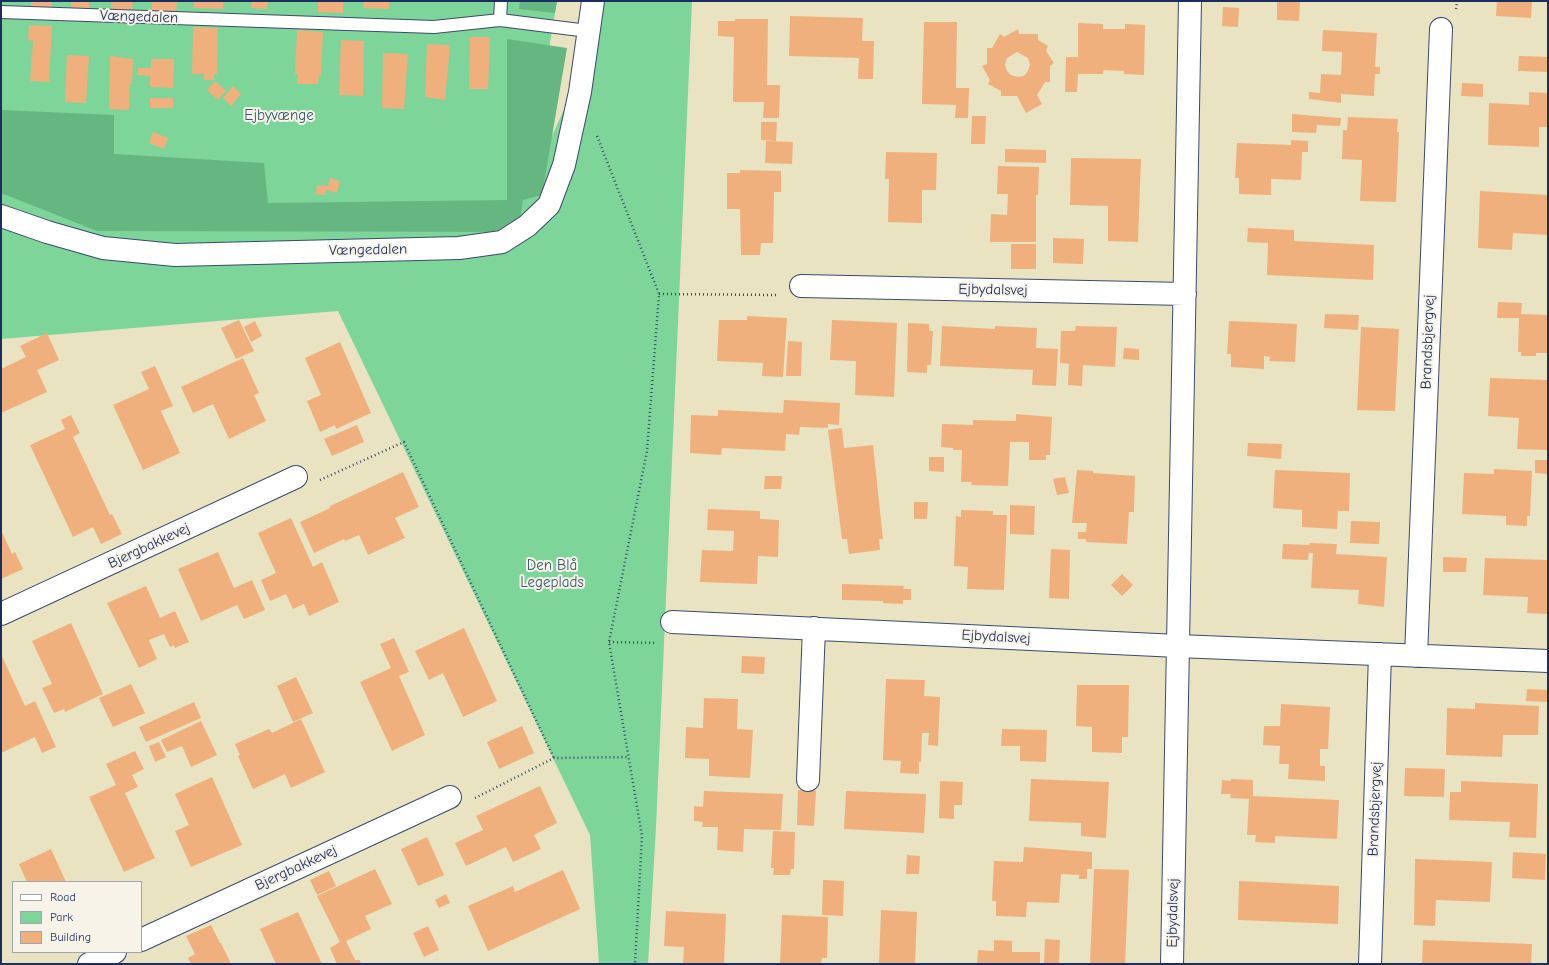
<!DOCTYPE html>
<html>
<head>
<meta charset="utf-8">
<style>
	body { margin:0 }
	#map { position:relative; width:1549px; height:965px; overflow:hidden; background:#e9e3c2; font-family:"Comic Neue",sans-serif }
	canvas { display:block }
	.frame { position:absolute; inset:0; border:2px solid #1b2f5e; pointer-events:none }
	.legend { position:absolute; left:12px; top:881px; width:130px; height:72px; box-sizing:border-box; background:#f7f3e8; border:1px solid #9fa5b1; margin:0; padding:5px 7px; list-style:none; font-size:12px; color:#1b2f5e }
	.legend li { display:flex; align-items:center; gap:8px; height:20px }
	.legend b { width:20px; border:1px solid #9fa5b1 }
</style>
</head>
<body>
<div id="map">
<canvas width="1549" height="965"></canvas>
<div class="frame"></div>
<ul class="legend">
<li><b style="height:5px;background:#fff"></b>Road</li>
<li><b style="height:11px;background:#7dd59a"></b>Park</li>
<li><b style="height:11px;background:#efb07e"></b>Building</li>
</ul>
</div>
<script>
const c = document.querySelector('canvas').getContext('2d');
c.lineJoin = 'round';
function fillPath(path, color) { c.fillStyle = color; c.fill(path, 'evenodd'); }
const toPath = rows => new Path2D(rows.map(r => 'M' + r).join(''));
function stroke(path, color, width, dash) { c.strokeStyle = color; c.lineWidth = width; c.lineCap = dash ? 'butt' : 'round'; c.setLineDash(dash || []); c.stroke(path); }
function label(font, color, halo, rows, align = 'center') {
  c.font = font + ' "Comic Neue",sans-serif'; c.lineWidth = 4; c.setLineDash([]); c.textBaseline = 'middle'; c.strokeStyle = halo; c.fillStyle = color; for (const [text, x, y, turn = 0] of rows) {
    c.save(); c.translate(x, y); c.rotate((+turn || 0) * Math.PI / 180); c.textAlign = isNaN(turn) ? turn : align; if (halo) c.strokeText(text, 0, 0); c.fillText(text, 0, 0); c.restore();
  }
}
fillPath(toPath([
	[1,1,557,1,524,198,599,32,604,1,692,1,656,827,648,964,599,964,590,835,338,311,1,339]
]), '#7dd59a');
fillPath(toPath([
	[520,1,557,1,555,13,519,9],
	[507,39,567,48,542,195,523,200,518,232,97,231,1,193,1,110,114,115,114,154,264,163,268,203,507,200]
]), '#66b682');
fillPath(toPath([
	[31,1,52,1,51,8,31,8],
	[71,1,89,1,89,8,71,8],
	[111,1,133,1,132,10,111,9],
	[152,1,177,1,176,12,152,11],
	[194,1,223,1,223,9,194,8],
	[252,1,268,1,267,9,251,8],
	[318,1,343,1,343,13,318,12],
	[364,1,389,1,389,9,363,8],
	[1277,1,1300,1,1299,21,1277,20],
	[1497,1,1532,1,1531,18,1496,16],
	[1223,7,1239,8,1238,27,1222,26],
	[790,16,863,18,862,41,874,41,873,79,858,79,859,58,789,56],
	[735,19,768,19,767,85,780,85,779,118,763,118,764,102,733,102,734,37,718,36,718,21,735,21],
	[924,22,957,22,956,88,969,88,968,118,955,118,956,105,922,104],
	[1078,23,1103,24,1103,29,1125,29,1125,24,1145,25,1144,75,1124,74,1124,71,1103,70,1103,74,1078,74,1077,92,1065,92,1066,57,1078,57],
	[29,25,52,26,49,82,30,81,33,41,28,40],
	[193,27,218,28,217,74,214,74,214,80,204,80,204,74,192,74],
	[1018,29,1019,34,1038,34,1038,40,1048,46,1046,51,1054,63,1050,66,1050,82,1045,82,1037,95,1042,104,1026,113,1017,96,1001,96,1001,91,988,84,990,80,982,66,987,64,987,48,992,48,1000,34,1004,37],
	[1017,52,1028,58,1030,64,1028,71,1024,76,1018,77,1011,75,1007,71,1005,65,1007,58],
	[297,30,323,32,321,75,319,75,318,84,297,84,298,74,295,74],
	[1323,30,1377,33,1375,67,1380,67,1380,74,1375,74,1374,96,1341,94,1341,103,1309,99,1309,92,1320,93,1321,74,1341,75,1342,52,1322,51],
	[470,37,490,37,488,89,469,89],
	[341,40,364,41,363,96,339,95],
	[427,44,450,45,445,100,425,97],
	[383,53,408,54,404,109,382,108],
	[67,55,89,56,86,103,65,102],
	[110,56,133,59,132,84,129,84,129,110,109,109],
	[1519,56,1548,57,1548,72,1518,71],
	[151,59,174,59,173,88,150,87,150,76,138,75,138,68,151,68],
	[215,81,226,91,218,100,207,90],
	[1462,83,1483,84,1483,97,1461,96],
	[233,86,241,94,231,106,223,98],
	[1529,92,1548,93,1548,127,1539,127,1539,147,1488,145,1489,103,1529,105],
	[150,98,173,98,173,108,150,108],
	[1292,114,1341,118,1340,126,1317,125,1316,133,1292,132],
	[972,116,986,116,985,144,971,144],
	[1348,117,1398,119,1397,132,1399,132,1396,202,1360,201,1362,160,1342,159,1343,130,1347,130],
	[761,122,777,122,776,141,761,140],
	[153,132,168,138,164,149,149,143],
	[1291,140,1308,141,1308,152,1302,152,1301,180,1271,179,1271,195,1239,194,1239,178,1235,178,1237,143,1291,145],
	[766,141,793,142,792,164,765,163],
	[1005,149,1046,150,1046,163,1005,162],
	[886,152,937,153,936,190,922,190,922,223,888,222,889,179,885,179],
	[1071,158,1141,159,1138,242,1108,241,1108,206,1070,205],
	[998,166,1039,167,1038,195,1036,195,1036,242,990,242,991,214,1007,215,1008,194,997,194],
	[740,170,781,171,781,192,774,192,773,243,761,243,760,255,741,255,740,209,727,209,727,173,740,173],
	[330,178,340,181,337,193,326,190,326,195,316,194,317,185,328,186],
	[1480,191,1548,195,1548,235,1513,233,1512,250,1478,248],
	[1248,228,1294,230,1294,241,1374,245,1373,280,1267,275,1268,243,1247,242],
	[1053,238,1084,239,1083,264,1053,263],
	[1011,244,1036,244,1036,269,1011,269],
	[1498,302,1522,303,1521,314,1548,315,1548,353,1536,353,1536,356,1521,356,1521,352,1518,352,1519,318,1497,318],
	[1325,314,1359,315,1358,330,1324,328],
	[747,316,787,318,783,377,762,376,763,363,717,361,719,320,747,320],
	[239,320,254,351,236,359,221,328],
	[832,320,897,323,894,397,855,395,856,361,830,360],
	[255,321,262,336,251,342,244,327],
	[1229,321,1297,324,1295,362,1269,361,1270,357,1264,356,1264,369,1231,367,1231,354,1227,354],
	[908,323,929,324,929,331,933,331,931,365,927,365,927,373,907,372],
	[942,326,995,329,995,326,1037,328,1036,348,1058,349,1056,386,1032,385,1033,370,940,366],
	[1076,326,1117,327,1115,367,1083,365,1082,386,1068,385,1069,364,1060,363,1061,331,1075,331],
	[1361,327,1399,329,1395,411,1357,410],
	[47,333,59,360,37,370,47,392,1,413,1,369,26,357,20,346],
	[788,341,802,342,801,376,786,376],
	[340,342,371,413,336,429,335,425,320,432,307,401,321,395,305,358],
	[1124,348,1139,349,1139,360,1123,359],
	[243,358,259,393,254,395,266,421,229,439,213,404,193,413,181,387],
	[155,366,173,406,161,411,180,453,143,470,113,405,149,389,141,372],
	[1490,378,1548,380,1548,450,1517,449,1519,418,1488,416],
	[784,400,840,403,839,425,828,424,828,428,800,427,799,435,786,434,785,451,722,448,721,455,690,453,691,415,718,416,718,410,783,413],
	[1016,414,1052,417,1050,455,1046,455,1046,460,1029,460,1029,442,1010,442,1008,486,971,485,972,482,961,482,962,450,953,450,953,448,941,447,942,424,973,425,973,420,1016,421],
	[71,415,80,433,73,437,110,515,112,514,122,534,101,544,93,527,73,537,30,445,65,429,61,420],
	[357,425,364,442,332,456,324,439],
	[842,428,844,448,873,445,883,539,879,539,880,550,849,554,847,539,842,539,828,430],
	[1248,443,1282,444,1281,459,1247,456],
	[929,457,944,457,944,472,929,471],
	[1535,460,1548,460,1548,474,1535,473],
	[1494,469,1532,471,1530,516,1527,516,1527,526,1506,525,1506,516,1462,514,1464,473,1494,474],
	[1077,470,1093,471,1093,473,1135,476,1134,512,1129,512,1127,544,1086,542,1086,539,1078,539,1078,532,1086,532,1087,523,1072,523],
	[1275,470,1350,473,1349,511,1338,511,1337,529,1302,527,1302,510,1273,508],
	[403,472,419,507,395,518,405,538,368,555,359,535,345,541,344,539,314,553,300,522,330,508,330,506],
	[765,476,782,476,781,489,764,489],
	[1065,477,1069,493,1057,495,1053,479],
	[914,502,928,502,927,519,914,519],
	[1010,505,1035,506,1034,535,1010,534],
	[708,509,760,511,760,519,779,520,778,557,758,556,757,584,700,582,702,550,733,551,734,531,707,530],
	[961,510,993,511,993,515,1007,515,1004,590,967,589,968,567,954,566,956,516,961,517],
	[291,518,313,567,322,562,339,602,309,616,304,604,293,609,286,594,270,601,261,580,276,573,258,533],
	[1351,521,1380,522,1379,544,1350,543],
	[1,530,12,554,15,552,23,569,1,579],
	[1310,543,1337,544,1336,554,1387,557,1384,607,1358,604,1359,590,1311,588,1313,553,1309,553,1308,560,1282,559,1283,544,1309,545],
	[1051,549,1070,550,1069,599,1049,598],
	[218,552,234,588,252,580,265,610,244,619,237,605,201,621,178,569],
	[1443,557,1467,558,1466,572,1443,572],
	[1485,558,1548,560,1548,614,1527,613,1528,597,1483,595],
	[1122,574,1133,585,1122,596,1111,585],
	[842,584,904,586,903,589,911,589,911,600,903,600,903,604,883,603,883,601,842,600],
	[146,586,160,618,175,611,189,642,175,648,174,645,170,647,164,634,149,640,157,659,139,668,107,603],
	[71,623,103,694,65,712,64,709,54,713,42,688,52,684,32,641],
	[464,628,497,701,463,717,443,673,429,680,415,651],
	[394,638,409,672,399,676,425,735,392,751,360,682,391,668,380,644],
	[1,654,25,706,35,701,56,747,42,753,35,737,1,753],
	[742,656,765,657,764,674,741,673],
	[296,677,313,713,293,722,277,686],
	[886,679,925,680,924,696,940,697,938,746,928,745,929,733,922,733,921,762,919,762,919,774,900,773,901,761,883,760],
	[131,684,145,713,113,727,99,698],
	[1077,685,1129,685,1128,737,1122,737,1122,753,1092,752,1092,727,1076,726],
	[1527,689,1548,690,1548,702,1526,701],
	[704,698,738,699,737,729,753,730,750,778,709,776,709,759,685,758,686,727,703,728],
	[194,702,201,718,146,742,139,727],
	[1475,703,1539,706,1538,735,1503,735,1502,757,1446,755,1447,708,1475,709],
	[1281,704,1330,707,1328,749,1320,749,1320,766,1325,766,1325,781,1288,779,1289,764,1279,764,1280,746,1263,745,1264,726,1280,726],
	[301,719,325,772,291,788,285,774,253,789,238,756,240,755,235,744,269,729,272,733],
	[201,721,217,755,191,767,182,746,167,752,161,740],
	[522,726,534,753,499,769,487,742],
	[1002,729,1047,730,1046,762,1020,761,1020,746,1001,746],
	[159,742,166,757,155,762,149,746],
	[135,751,144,769,132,775,138,787,125,793,155,858,124,872,89,797,116,785,106,764],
	[1405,768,1445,769,1444,797,1404,796],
	[212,777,242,845,191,867,175,831,189,825,175,794],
	[1031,779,1109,782,1106,838,1081,836,1081,823,1029,821],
	[1231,779,1253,780,1253,796,1339,800,1337,839,1275,836,1275,843,1255,842,1256,835,1247,835,1249,799,1230,798,1231,794,1221,794,1222,780,1231,781],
	[940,781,963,782,962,805,954,805,954,819,939,818],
	[1461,781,1538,784,1536,838,1509,837,1510,822,1449,820,1450,792,1461,792],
	[540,786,557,823,534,835,541,849,513,862,506,847,466,866,455,843,483,830,476,816],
	[798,790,816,791,814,826,797,825],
	[704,791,783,794,781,830,744,829,743,852,717,850,718,827,702,827,703,822,694,821,694,806,703,807],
	[846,791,926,794,924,833,844,829],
	[773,831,795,832,794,869,791,869,790,875,773,875,774,868,771,868],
	[427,837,444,875,418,886,401,849],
	[1024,847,1092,852,1092,869,1087,869,1087,879,1079,879,1079,875,1061,874,1059,903,1027,902,1026,917,996,916,996,901,992,901,994,861,1023,862],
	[51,849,66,882,27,882,19,864],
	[1513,852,1546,854,1545,880,1512,878],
	[907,855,920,856,919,874,906,874],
	[1415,859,1492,862,1490,902,1436,900,1435,926,1414,925],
	[375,869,392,904,365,916,371,929,346,941,355,960,360,960,361,964,337,964,330,948,340,942,317,896],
	[1094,869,1129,870,1125,964,1090,964],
	[563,870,580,909,488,951,468,906,513,886,515,892],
	[329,871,336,886,317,895,310,880],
	[823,880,844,881,843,916,822,915],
	[1239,881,1339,886,1338,924,1238,920],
	[446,894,450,903,439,908,435,900],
	[881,910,917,912,915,964,879,964],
	[666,911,726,914,724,964,683,964,684,947,664,946],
	[298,912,322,964,276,964,260,929],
	[782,915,828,917,827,958,822,958,821,964,780,964],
	[211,925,220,943,221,943,231,964,191,964,188,958,195,954,186,936],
	[428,926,439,950,424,957,413,933],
	[1045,939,1060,940,1059,964,1044,964],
	[994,940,1012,941,1012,952,1040,952,1040,964,977,964,978,950,994,951],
	[1423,940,1532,944,1531,964,1422,963]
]), '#efb07e');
const lane = toPath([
	[1,12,434,27,500,20,588,31],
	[500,20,501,1]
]);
const street = toPath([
	[1,216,47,232,103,248,175,255,459,248,502,242,527,226,549,205,564,165,580,92,593,1],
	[801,286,1185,294],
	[1,614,296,477],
	[672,622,1178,646,1548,661],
	[1416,656,1441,29],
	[808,780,814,628],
	[141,940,450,797],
	[89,964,115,952],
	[1172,964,1190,1],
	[1370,964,1380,654]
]);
stroke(lane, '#3a4a6d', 14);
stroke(street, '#3a4a6d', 24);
stroke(toPath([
	[1456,9,1457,1],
	[597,136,659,294,647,451,609,642,642,836,635,964],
	[659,294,777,295],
	[320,480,404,442,554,758],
	[609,642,656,643],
	[475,798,554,758,629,757]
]), '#3a4a6d', 2.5, [1, 3]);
stroke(lane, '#fff', 12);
stroke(street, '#fff', 22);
label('15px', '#1b2f5e', '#f7f3e8', [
	["Vængedalen",139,17,2],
	["Vængedalen",368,250,-1],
	["Ejbydalsvej",993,290,1],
	["Brandsbjergvej",1428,342,-88],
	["Bjergbakkevej",149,546,-25],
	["Ejbydalsvej",996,637,3],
	["Brandsbjergvej",1375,809,-88],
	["Bjergbakkevej",296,868,-25],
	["Ejbydalsvej",1173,913,-89]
]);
label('15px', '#34586d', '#f7f3e8', [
	["Ejbyvænge",279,116],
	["Den Blå",552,566],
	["Legeplads",552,583]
]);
</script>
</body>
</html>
